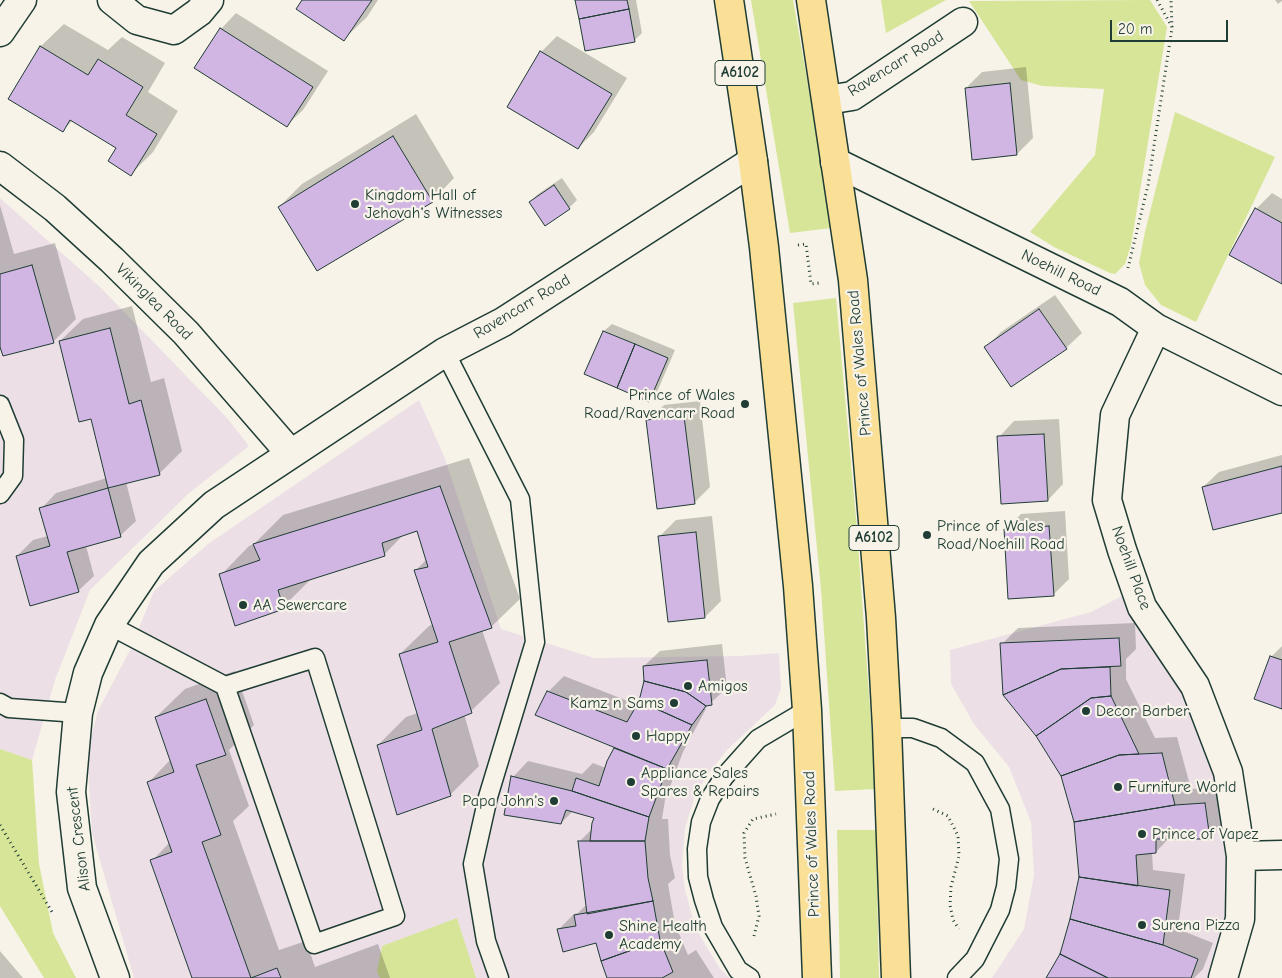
<!DOCTYPE html>
<html>
<head>
<meta charset="utf-8">
<style>
	body { margin:0 }
	#map { position:relative; width:1282px; height:978px; overflow:hidden; background:#f7f3e8; font-family:"Comic Neue",sans-serif }
	canvas { display:block }
	.scale { position:absolute; left:1110px; top:20px; width:118px; height:22px; box-sizing:border-box; border:2px solid #1f3d34; border-top:0; padding-left:6px; font-size:15px; line-height:18px; white-space:nowrap; color:#1f3d34; -webkit-text-stroke:4px #f7f3e8; paint-order:stroke }
</style>
</head>
<body>
<div id="map">
<canvas width="1282" height="978"></canvas>
<div class="scale">20 m</div>
</div>
<script>
const c = document.querySelector('canvas').getContext('2d');
c.lineJoin = 'round';
function fillPath(path, color) { c.fillStyle = color; c.fill(path, 'evenodd'); }
const toPath = rows => new Path2D(rows.map(r => 'M' + r).join(''));
function stroke(path, color, width, dash) { c.strokeStyle = color; c.lineWidth = width; c.lineCap = dash ? 'butt' : 'round'; c.setLineDash(dash || []); c.stroke(path); }
function label(font, color, halo, rows, align = 'center') {
  c.font = font + ' "Comic Neue",sans-serif'; c.lineWidth = 4.5; c.setLineDash([]); c.textBaseline = 'middle'; c.strokeStyle = halo; c.fillStyle = color; for (const [text, x, y, turn = 0] of rows) {
    c.save(); c.translate(x, y); c.rotate((+turn || 0) * Math.PI / 180); c.textAlign = isNaN(turn) ? turn : align; if (halo) c.strokeText(text, 0, 0); c.fillText(text, 0, 0); c.restore();
  }
}
fillPath(toPath([
	[0,198,101,288,227,418,249,446,188,494,90,590,55,680,32,760,0,749],
	[419,400,444,456,501,629,594,658,739,656,779,653,781,688,775,705,727,750,709,773,696,793,685,828,682,865,685,890,696,929,719,967,729,978,134,978,92,833,87,752,98,711,130,650,154,591,208,544],
	[1145,584,1208,696,1250,844,1207,978,992,978,1024,929,1034,875,1031,822,1009,767,974,724,951,684,950,650,1091,612]
]), '#ece0e6');
fillPath(toPath([
	[751,0,793,0,820,153,831,228,790,233],
	[881,0,946,0,886,33],
	[1150,0,1167,27,1131,245,1125,264,1115,274,1110,273,1054,247,1030,232,1095,155,1104,89,1042,86,1021,80,969,1],
	[1175,112,1275,157,1196,322,1161,305,1145,285,1139,263,1145,232],
	[836,298,856,518,876,789,835,791,821,589,793,303],
	[0,749,32,760,39,864,53,933,76,978,44,978,0,906],
	[837,830,876,830,879,978,840,978],
	[457,918,476,978,380,978,377,971,382,946]
]), '#d7e598');
fillPath(toPath([
	[303,0,378,0,367,17,344,39],
	[577,0,636,0,642,33,634,41],
	[1275,0,1282,0,1282,1,1278,4],
	[236,13,328,71,303,110,287,125,221,29],
	[64,24,108,50,122,37,165,63,148,92,178,111,153,152,131,174,118,147,73,120,63,130,10,98,41,46],
	[557,36,627,78,594,132,578,148,508,106,541,52],
	[1026,67,1033,138,1017,154,966,88,982,72],
	[416,114,454,178,432,201,279,207,302,184],
	[562,178,577,200,569,208,530,202,538,194],
	[1272,193,1282,199,1282,282,1256,209],
	[0,205,14,254,55,243,76,319,53,342,0,342],
	[1055,295,1082,333,1066,348,985,348,1001,332],
	[132,306,151,382,164,378,182,451,159,474,126,482,136,521,120,536,86,546,94,576,78,591,17,556,33,540,48,536,41,509,56,493,107,478,91,418,60,341,83,319],
	[612,324,675,350,657,392,649,400,604,331],
	[700,401,710,487,694,503,648,421,664,405],
	[1059,419,1063,484,1048,500,999,437,1014,421],
	[1282,455,1282,512,1203,487,1219,472],
	[469,458,520,599,491,627,482,630,500,683,471,711,464,714,479,766,451,794,398,814,378,745,406,717,418,713,400,654,429,626,433,624,416,570,427,559,418,530,404,534,384,555,311,579,283,607,221,575,249,546,254,544,283,515],
	[1065,511,1069,579,1053,595,1005,530,1021,514],
	[712,516,721,601,705,617,660,536,676,520],
	[1135,623,1136,649,1126,659,1126,679,1155,738,1177,737,1191,789,1221,788,1225,822,1209,838,1169,838,1156,852,1152,852,1153,870,1185,874,1178,929,1213,943,1203,969,1194,978,1048,978,1061,954,1071,920,1080,877,1075,822,1062,775,1002,644,1018,628],
	[722,644,727,688,705,708,706,709,683,752,665,800,662,819,668,819,670,855,675,878,668,884,675,924,688,955,696,950,714,978,608,978,597,942,558,930,574,914,578,913,587,904,579,842,593,828,596,817,573,811,561,823,513,777,528,761,582,774,593,763,606,768,616,747,548,692,564,676,638,705,646,680,644,666,660,651],
	[1282,646,1282,708,1271,657],
	[235,671,254,725,229,750,249,806,233,821,279,950,306,941,315,967,378,944,390,978,194,978,152,861,170,842,149,782,171,759,156,717,185,689],
	[0,951,23,978,0,978]
]), '#0003');
const building = toPath([
	[302,0,372,0,344,41,296,9,302,0],
	[575,0,627,0,629,9,579,19,575,0],
	[629,9,635,42,585,51,579,19,629,9],
	[220,28,313,87,287,127,194,68,220,28],
	[40,46,88,75,98,59,143,87,126,115,157,134,131,176,108,161,116,148,70,120,63,132,8,99,40,46],
	[540,51,612,94,578,149,507,107,540,51],
	[1010,83,1017,155,972,160,965,88,1010,83],
	[393,136,433,202,317,271,278,207,393,136],
	[554,185,570,209,545,226,529,202,554,185],
	[1255,208,1282,223,1282,284,1229,255,1255,208],
	[32,265,54,343,3,356,0,347,0,274,32,265],
	[1039,309,1067,349,1011,387,984,347,1039,309],
	[110,328,129,404,141,400,160,475,108,488,91,419,79,422,59,341,110,328],
	[603,331,635,344,617,388,584,374,603,331],
	[635,344,668,358,649,402,617,388,635,344],
	[684,416,695,504,657,509,646,420,684,416],
	[1044,434,1048,501,1001,504,997,436,1044,434],
	[1282,466,1282,513,1213,530,1202,487,1282,466],
	[440,486,492,628,449,642,472,713,432,729,451,796,397,815,377,745,422,730,399,654,438,642,414,570,428,567,417,531,382,543,385,556,278,590,284,609,235,626,219,574,260,560,253,544,440,486],
	[108,488,121,537,67,552,79,592,30,606,16,556,50,546,39,508,108,488],
	[1049,526,1054,596,1008,599,1004,529,1049,526],
	[696,532,705,618,668,622,658,536,696,532],
	[1119,638,1121,666,1061,669,1003,695,1000,643,1119,638],
	[1270,656,1282,660,1282,709,1254,699,1270,656],
	[707,660,712,705,706,706,686,692,644,681,643,666,707,660],
	[1110,667,1111,696,1091,698,1036,736,1003,695,1061,669,1110,667],
	[644,681,686,692,706,706,692,725,639,701,644,681],
	[547,691,627,722,639,701,692,725,667,769,535,715,547,691],
	[1111,696,1139,754,1119,755,1061,776,1036,736,1091,698,1111,696],
	[206,699,226,755,196,765,221,835,202,842,251,978,277,968,281,978,192,978,150,860,172,852,147,782,174,772,155,717,206,699],
	[614,748,667,769,649,817,572,791,576,778,599,786,607,761,614,748],
	[1162,753,1175,805,1074,822,1061,776,1119,755,1162,753],
	[511,776,572,791,649,817,645,841,590,841,592,823,594,818,566,810,561,824,504,815,511,776],
	[1205,803,1210,839,1156,839,1156,853,1136,855,1138,886,1079,877,1074,822,1175,805,1205,803],
	[578,841,645,841,648,878,653,901,587,914,578,841],
	[1079,877,1170,890,1163,945,1070,919,1079,877],
	[653,901,660,940,601,961,596,943,563,952,557,929,576,926,574,915,653,901],
	[1070,919,1163,945,1198,959,1191,978,1108,978,1060,954,1070,919],
	[660,940,673,972,662,978,607,978,601,961,660,940],
	[1060,954,1108,978,1046,978,1060,954]
]);
fillPath(building, '#d1b5e3');
stroke(building, '#1f3d34', 1);
const lane = toPath([
	[445,352,520,499,535,642,488,797,473,864,486,941,499,978],
	[0,405,14,440,13,476,0,494],
	[109,625,225,686,314,944,395,916,315,658,225,686],
	[0,703,9,708,78,713],
	[887,728,913,728,941,738,975,763,1000,809,1009,859,1006,887,1000,910,975,959,957,978],
	[750,978,738,970,713,927,704,900,698,877,697,849,701,822,710,799,724,777,758,739,807,710]
]);
const street = toPath([
	[112,0,137,20,174,30,199,12,209,0],
	[0,32,22,0],
	[827,100,852,96,963,22],
	[835,162,1120,302,1156,328,1282,391],
	[0,166,55,208,112,260,186,333,291,454],
	[1156,328,1115,415,1107,500,1122,550,1142,607,1195,686,1228,772,1241,856,1240,919,1223,978],
	[1241,856,1282,855],
	[115,978,82,888,71,792,78,713,88,673,109,625,151,563,214,505,445,352,503,322,753,161]
]);
const highway = toPath([
	[729,0,753,161,764,247,798,586,807,710,817,978],
	[811,0,853,280,881,618,887,728,896,978]
]);
stroke(lane, '#1f3d34', 21);
stroke(street, '#1f3d34', 31);
stroke(highway, '#1f3d34', 31);
stroke(toPath([
	[1157,0,1172,27],
	[798,245,806,244,811,284,819,283],
	[1128,268,1148,185,1172,28,1171,0],
	[933,809,948,816,958,836,959,856,951,887,950,905,953,920,959,929],
	[0,825,52,912],
	[754,936,759,916,756,896,745,858,744,833,753,819,776,814]
]), '#1f3d34', 3, [1, 4]);
stroke(lane, '#f7f3e8', 18);
stroke(street, '#f7f3e8', 28);
stroke(highway, '#fadf96', 28);
for (const [x, y, r, color] of [
	[355,204,5,"#1f3d34"],
	[745,404,5,"#1f3d34"],
	[927,535,5,"#1f3d34"],
	[243,605,5,"#1f3d34"],
	[688,686,5,"#1f3d34"],
	[674,703,5,"#1f3d34"],
	[1086,711,5,"#1f3d34"],
	[636,736,5,"#1f3d34"],
	[631,782,5,"#1f3d34"],
	[1118,787,5,"#1f3d34"],
	[554,801,5,"#1f3d34"],
	[1142,834,5,"#1f3d34"],
	[1142,925,5,"#1f3d34"],
	[609,935,5,"#1f3d34"]
]) { const dot = new Path2D(); dot.arc(x, y, r, 0, 2 * Math.PI); c.fillStyle = color; c.fill(dot); stroke(dot, '#f7f3e8', 2); }
for (const [x, y, w] of [
	[740,73,50],
	[874,538,50]
]) { const box = new Path2D(); box.roundRect(x - w / 2, y - 12.5, w, 25, 4); c.fillStyle = '#f7f3e8'; c.fill(box); stroke(box, '#1f3d34', 1); }
label('bold 15px', '#1f3d34', null, [
	["A6102",740,73],
	["A6102",874,538]
]);
label('16px', '#1f3d34', '#f7f3e8', [
	["Ravencarr Road",896,64,-32],
	["Noehill Road",1061,273,26],
	["Vikinglea Road",154,302,45],
	["Ravencarr Road",522,307,-31],
	["Prince of Wales Road",860,363,-95],
	["Noehill Place",1131,568,70],
	["Alison Crescent",79,839,-97],
	["Prince of Wales Road",812,844,-92]
]);
label('16px', '#1f3d34', '#f7f3e8', [
	["Kingdom Hall of",365,195],
	["Jehovah's Witnesses",365,213],
	["Prince of Wales",735,395,"right"],
	["Road/Ravencarr Road",735,413,"right"],
	["Prince of Wales",937,526],
	["Road/Noehill Road",937,544],
	["AA Sewercare",253,605],
	["Amigos",698,686],
	["Kamz n Sams",664,703,"right"],
	["Decor Barber",1096,711],
	["Happy",646,736],
	["Appliance Sales",641,773],
	["Spares & Repairs",641,791],
	["Furniture World",1128,787],
	["Papa John's",544,801,"right"],
	["Prince of Vapez",1152,834],
	["Surena Pizza",1152,925],
	["Shine Health",619,926],
	["Academy",619,944]
], 'left');
</script>
</body>
</html>
